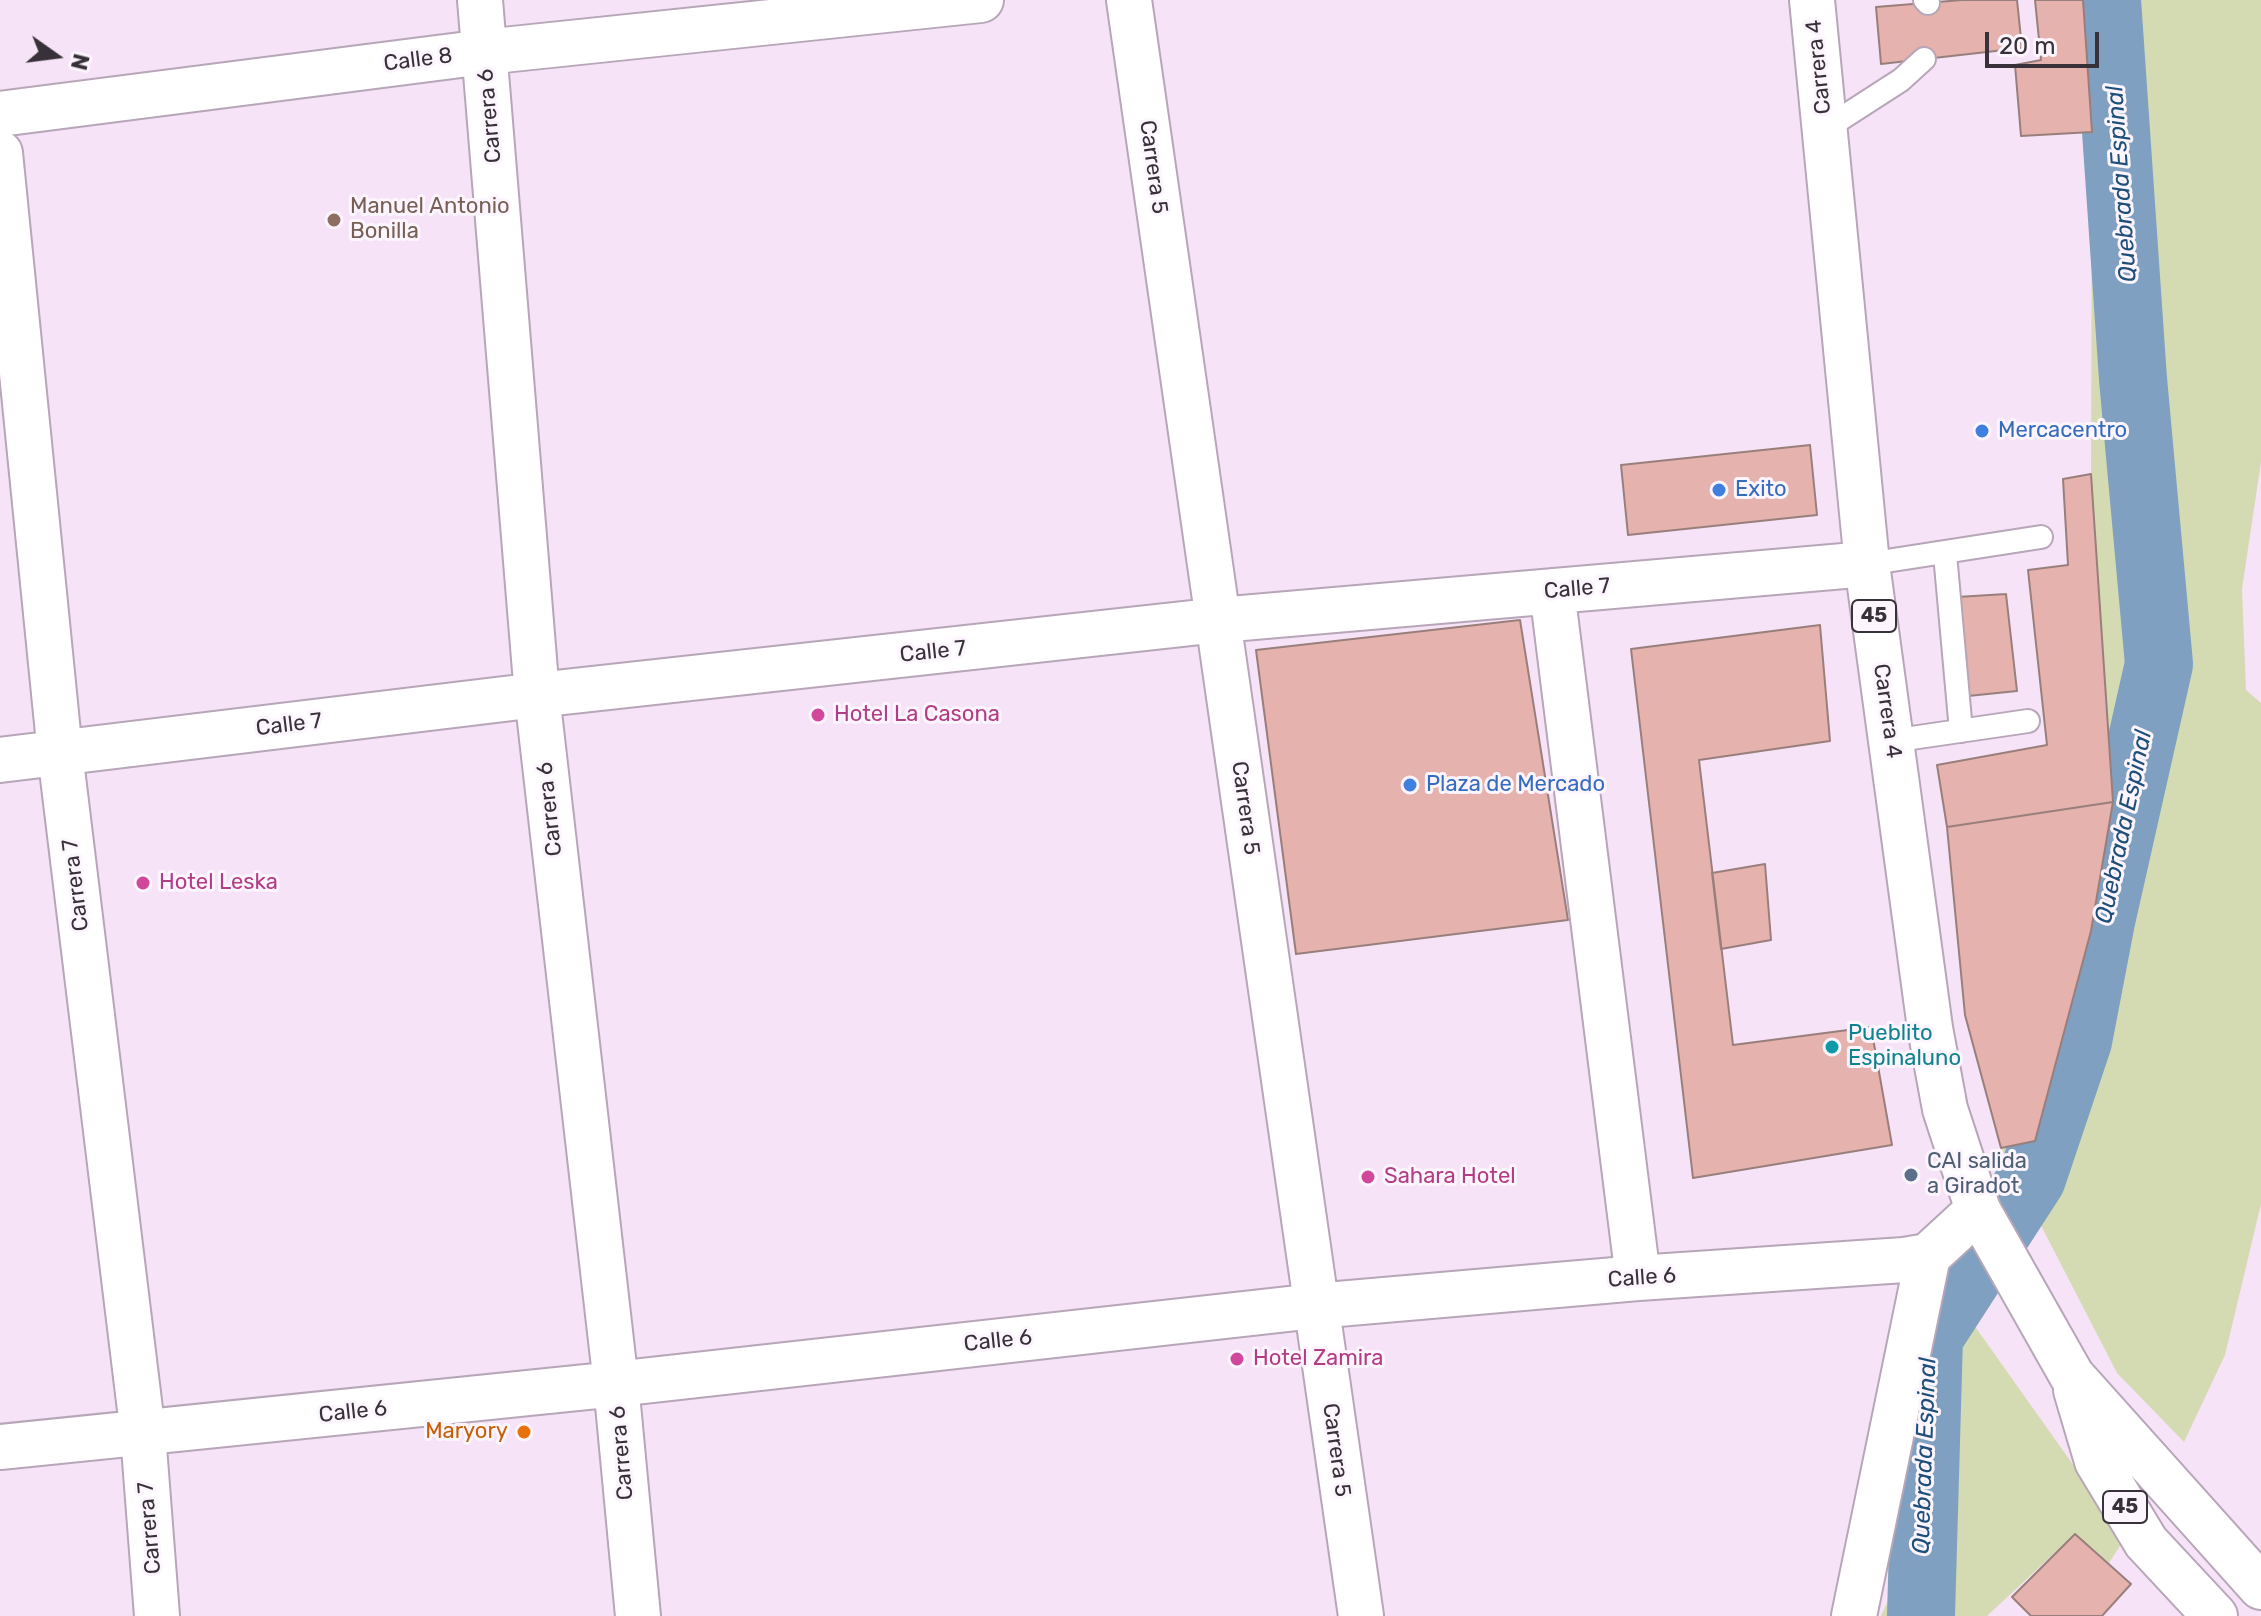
<!DOCTYPE html>
<html>
<head>
<meta charset="utf-8">
<style>
	body { margin:0 }
	#map { position:relative; width:2261px; height:1616px; overflow:hidden; background:#f6e3f7; font-family:Rubik,sans-serif }
	canvas { display:block }
	.north { position:absolute; left:16px; top:16px; width:80px; height:80px; -webkit-text-stroke:6px #fcf5fd; paint-order:stroke; rotate:104deg; font-size:22px; font-weight:700; line-height:32px; text-align:center; color:#383139 }
	.north::after { content:''; display:block; margin:auto; width:28px; height:36px; background:#383139; clip-path:polygon(50% 0,100% 100%,50% 72%,0 100%) }
	.scale { position:absolute; left:1985px; top:32px; width:114px; height:36px; box-sizing:border-box; border:4px solid #383139; border-top:0; padding-left:10px; font-size:24px; line-height:28px; white-space:nowrap; color:#383139; -webkit-text-stroke:6px #fcf5fd; paint-order:stroke }
</style>
</head>
<body>
<div id="map">
<canvas width="2261" height="1616"></canvas>
<div class="north">N</div>
<div class="scale">20 m</div>
</div>
<script>
const c = document.querySelector('canvas').getContext('2d');
c.lineJoin = 'round';
function fillPath(path, color) { c.fillStyle = color; c.fill(path, 'evenodd'); }
const toPath = rows => new Path2D(rows.map(r => 'M' + r).join(''));
function stroke(path, color, width, dash) { c.strokeStyle = color; c.lineWidth = width; c.lineCap = dash ? 'butt' : 'round'; c.setLineDash(dash || []); c.stroke(path); }
function label(font, color, halo, rows, align = 'center') {
  c.font = font + ' Rubik,sans-serif'; c.lineWidth = 6; c.setLineDash([]); c.textBaseline = 'middle'; c.strokeStyle = halo; c.fillStyle = color; for (const [text, x, y, turn = 0] of rows) {
    c.save(); c.translate(x, y); c.rotate((+turn || 0) * Math.PI / 180); c.textAlign = isNaN(turn) ? turn : align; if (halo) c.strokeText(text, 0, 0); c.fillText(text, 0, 0); c.restore();
  }
}
fillPath(toPath([
	[2083,0,2261,0,2261,462,2242,589,2246,690,2261,703,2261,1204,2225,1355,2184,1442,2117,1373,2001,1148,2035,1140,2091,931,2113,802,2091,474,2092,132],
	[1969,1318,2125,1538,2109,1563,2075,1534,1987,1616,1881,1616,1923,1526,1938,1529,1947,1364]
]), '#d4dbb2');
stroke(toPath([
	[1921,1616,1929,1337,2032,1178,2078,1041,2101,921,2159,664,2133,379,2107,0]
]), '#7fa0c0', 68);
const building = toPath([
	[1962,0,2017,0,2022,48,1881,64,1876,7,1962,0],
	[2035,0,2083,0,2092,132,2021,136,2015,65,2041,60,2035,0],
	[1810,445,1817,515,1628,535,1621,465,1810,445],
	[2091,474,2113,802,1947,827,1937,765,2047,745,2028,570,2068,565,2063,479,2091,474],
	[2006,594,2017,691,1968,696,1957,597,2006,594],
	[1520,620,1568,920,1296,954,1256,650,1520,620],
	[1820,625,1830,741,1699,760,1733,1045,1871,1027,1892,1145,1693,1178,1631,649,1820,625],
	[2113,802,2091,931,2035,1141,2001,1148,1965,1015,1947,827,2113,802],
	[1765,864,1771,940,1721,949,1712,873,1765,864],
	[2075,1534,2131,1584,2102,1616,2031,1616,2012,1597,2075,1534]
]);
fillPath(building, '#e5b2ad');
stroke(building, '#997f7c', 2);
const lane = toPath([
	[1925,0,1928,3],
	[1825,129,1901,80,1924,59],
	[1945,554,1961,731],
	[1867,564,2041,537],
	[1891,741,2028,721]
]);
const street = toPath([
	[480,0,537,695,616,1384,638,1616],
	[1129,0,1361,1616],
	[0,114,484,52,981,0],
	[0,153,60,753,143,1434,157,1616],
	[1552,591,1638,1278],
	[0,760,537,695,1219,620,1867,564],
	[0,1447,616,1384,1315,1306,1638,1278,1904,1260,1928,1256,1978,1210],
	[1854,1616,1928,1256]
]);
const primary = toPath([
	[1812,0,1867,564,1930,1028,1945,1109,1978,1210,2072,1376,2261,1587],
	[2076,1390,2097,1461,2146,1542,2215,1616]
]);
stroke(lane, '#b7a6b8', 26);
stroke(street, '#b7a6b8', 48);
stroke(primary, '#b7a6b8', 48);
stroke(lane, '#fff', 22);
stroke(street, '#fff', 44);
stroke(primary, '#fff', 44);
for (const [x, y, r, color] of [
	[334,220,8,"#8d6e63"],
	[1982,431,8,"#3f7fe0"],
	[1719,490,8,"#3f7fe0"],
	[818,715,8,"#d1479c"],
	[1410,785,8,"#3f7fe0"],
	[143,883,8,"#d1479c"],
	[1832,1047,8,"#0f9aa8"],
	[1911,1175,8,"#5c6f8a"],
	[1368,1177,8,"#d1479c"],
	[1237,1359,8,"#d1479c"],
	[524,1432,8,"#e8710a"]
]) { const dot = new Path2D(); dot.arc(x, y, r, 0, 2 * Math.PI); c.fillStyle = color; c.fill(dot); stroke(dot, '#fcf5fd', 3); }
for (const [x, y, w] of [
	[1874,616,44],
	[2125,1507,44]
]) { const box = new Path2D(); box.roundRect(x - w / 2, y - 16, w, 32, 6); c.fillStyle = '#fcf5fd'; c.fill(box); stroke(box, '#383139', 2); }
label('bold 20px', '#383139', null, [
	["45",1874,616],
	["45",2125,1507]
]);
label('22px', '#383139', '#fcf5fd', [
	["Calle 8",418,60,-7],
	["Carrera 4",1819,67,-96],
	["Carrera 6",490,116,-95],
	["Carrera 5",1153,167,82],
	["Calle 7",1577,589,-5],
	["Calle 7",933,652,-6],
	["Carrera 4",1887,711,82],
	["Calle 7",289,725,-7],
	["Carrera 5",1245,808,82],
	["Carrera 6",550,809,-96],
	["Carrera 7",76,885,-97],
	["Calle 6",1642,1278,-4],
	["Calle 6",998,1341,-6],
	["Calle 6",353,1412,-6],
	["Carrera 5",1336,1450,82],
	["Carrera 6",622,1453,-95],
	["Carrera 7",150,1528,-95]
]);
label('22px', '#785e54', '#fcf5fd', [
	["Manuel Antonio",350,207],
	["Bonilla",350,232]
], 'left');
label('22px', '#366cbe', '#fcf5fd', [
	["Mercacentro",1998,431],
	["Exito",1735,490],
	["Plaza de Mercado",1426,785]
], 'left');
label('22px', '#b23c85', '#fcf5fd', [
	["Hotel La Casona",834,715],
	["Hotel Leska",159,883],
	["Sahara Hotel",1384,1177],
	["Hotel Zamira",1253,1359]
], 'left');
label('22px', '#0d838f', '#fcf5fd', [
	["Pueblito",1848,1034],
	["Espinaluno",1848,1059]
], 'left');
label('22px', '#4e5e75', '#fcf5fd', [
	["CAI salida",1927,1162],
	["a Giradot",1927,1187]
], 'left');
label('22px', '#c56008', '#fcf5fd', [
	["Maryory",508,1432]
], 'right');
label('italic 24px', '#1e4f7a', '#fcf5fd', [
	["Quebrada Espinal",2122,184,-94],
	["Quebrada Espinal",2124,827,-78],
	["Quebrada Espinal",1925,1456,-88]
]);
</script>
</body>
</html>
